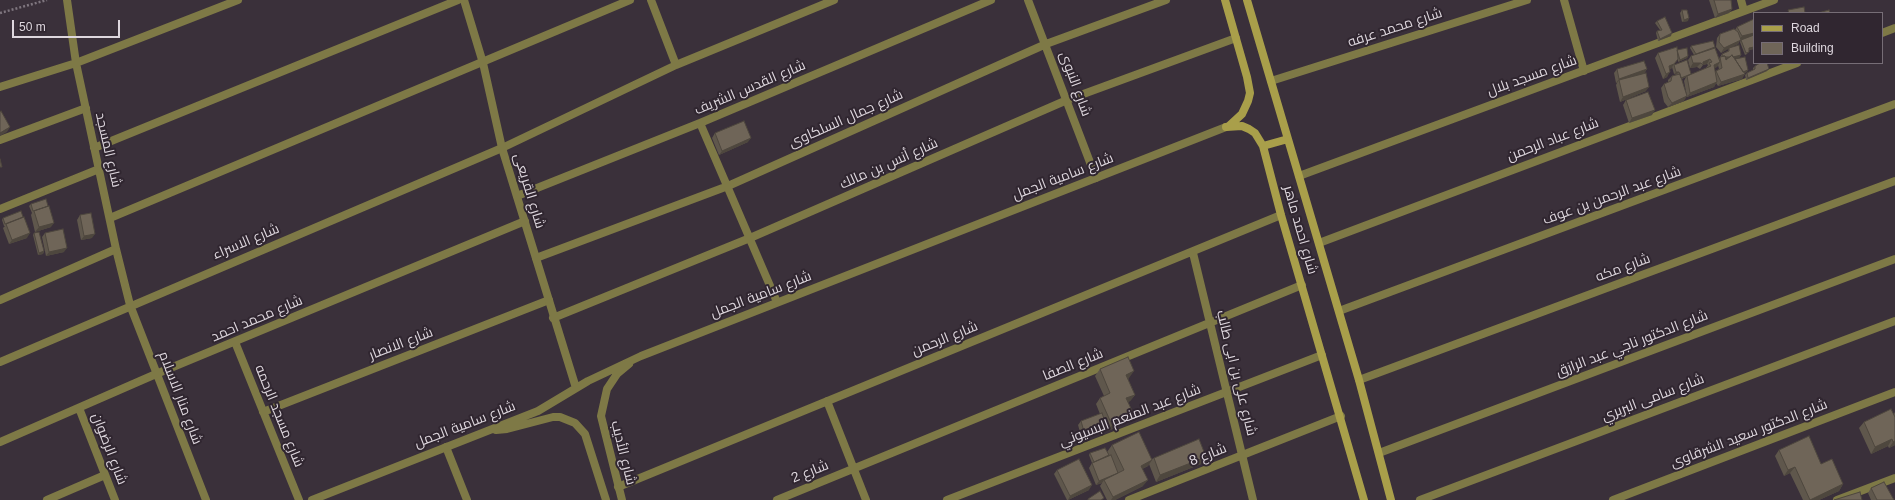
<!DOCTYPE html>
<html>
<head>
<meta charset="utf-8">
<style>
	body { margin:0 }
	#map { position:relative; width:1895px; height:500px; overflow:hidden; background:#3a303a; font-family:Helvetica,sans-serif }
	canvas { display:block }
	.legend { position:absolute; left:1753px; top:12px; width:130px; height:52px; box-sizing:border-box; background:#302630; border:1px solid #766d76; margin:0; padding:5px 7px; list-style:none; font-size:12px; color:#ded7de }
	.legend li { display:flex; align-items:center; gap:8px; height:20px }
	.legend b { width:20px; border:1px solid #766d76 }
	.scale { position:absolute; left:12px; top:20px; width:108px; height:18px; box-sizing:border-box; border:2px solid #ded7de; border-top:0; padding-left:5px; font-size:12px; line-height:14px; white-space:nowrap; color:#ded7de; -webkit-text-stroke:3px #302630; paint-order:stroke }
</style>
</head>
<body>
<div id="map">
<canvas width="1895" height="500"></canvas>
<ul class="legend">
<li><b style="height:5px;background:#a99f4a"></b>Road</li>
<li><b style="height:11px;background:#6f6558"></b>Building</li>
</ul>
<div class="scale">50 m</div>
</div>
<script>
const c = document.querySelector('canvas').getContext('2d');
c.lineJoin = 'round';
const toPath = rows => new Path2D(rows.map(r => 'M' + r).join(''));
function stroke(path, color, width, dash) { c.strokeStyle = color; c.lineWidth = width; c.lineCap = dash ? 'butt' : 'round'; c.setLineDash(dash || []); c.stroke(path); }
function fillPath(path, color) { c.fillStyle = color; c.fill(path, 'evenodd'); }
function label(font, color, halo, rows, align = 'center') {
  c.font = font + ' Helvetica,Cairo,sans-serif'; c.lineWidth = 4; c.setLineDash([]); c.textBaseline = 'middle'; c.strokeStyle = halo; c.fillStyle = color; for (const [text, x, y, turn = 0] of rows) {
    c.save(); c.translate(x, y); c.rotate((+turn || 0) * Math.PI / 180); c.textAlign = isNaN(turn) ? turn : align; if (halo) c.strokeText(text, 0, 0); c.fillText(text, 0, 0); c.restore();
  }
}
stroke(toPath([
	[0,13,47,0]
]), '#7f767f', 2.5, [2, 2]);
stroke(toPath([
	[67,0,76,63,116,249,130,305,206,500],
	[651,0,676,65],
	[1028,0,1096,178],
	[1564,0,1584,71],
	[1741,0,1744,11],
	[1882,33,1895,28],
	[1271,81,1527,0],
	[0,87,76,63,238,0],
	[700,123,777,302],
	[0,140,86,108],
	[94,148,458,0],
	[1299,176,1774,0],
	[517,196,700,123,991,0],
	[0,209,99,169],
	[110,218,630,0],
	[1319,243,1797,63],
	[1193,253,1253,500],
	[536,258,728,186,1046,44,1166,0],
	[0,300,116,249],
	[1339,311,1895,104],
	[553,318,750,238,1067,100,1236,38],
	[235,342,299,500],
	[0,362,502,148,676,65,834,0],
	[1359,380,1895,181],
	[827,401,866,500],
	[79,408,115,500],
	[263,412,549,300],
	[0,442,156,374,525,221],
	[446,447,467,500],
	[1379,453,1895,259],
	[618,487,1281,215],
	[47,500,105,475],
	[777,500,1302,285],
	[947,500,1322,355],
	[1129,500,1341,416],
	[1420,500,1895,321],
	[1613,500,1895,392],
	[1837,500,1895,478]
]), '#7e7946', 8);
stroke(toPath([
	[464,0,483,63,502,148,576,388],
	[496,430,507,429,553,417,560,417,575,423,585,434,606,500],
	[312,500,538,411,588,381,641,356,1226,127],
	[622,500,601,416,607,389,617,374,629,364]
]), '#7e7946', 8);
stroke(toPath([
	[1225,0,1247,77,1250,93,1248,101,1242,114,1229,126],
	[1247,0,1359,380,1391,500],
	[1226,127,1242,126,1249,129,1255,133,1263,146,1281,215,1364,500],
	[1263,146,1288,139]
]), '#a99f4a', 8);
fillPath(toPath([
	[1709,0,1731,0,1732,9,1729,13,1715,18],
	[1682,10,1688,21,1682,22,1680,13],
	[1754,19,1754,49,1749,50,1747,54,1745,55,1740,42,1741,40,1740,40,1738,44,1731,47,1741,55,1739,58,1734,58,1747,72,1744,73,1742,79,1718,86,1716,83,1714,87,1687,97,1684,81,1686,77,1682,79,1684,101,1668,107,1664,102,1661,88,1664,84,1668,82,1668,80,1672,76,1677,75,1674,74,1672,67,1671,69,1670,69,1667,77,1663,79,1655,58,1658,53,1677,50,1688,56,1687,58,1678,62,1678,59,1674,64,1691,75,1706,68,1708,65,1707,64,1703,65,1700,69,1697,67,1690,68,1688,60,1691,56,1694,55,1690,48,1691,46,1715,48,1719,59,1722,54,1728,51,1729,48,1721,53,1716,47,1717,38,1720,34,1735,30,1737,27],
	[1718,65,1719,69,1716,71,1715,72,1714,68,1717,67],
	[1657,21,1671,36,1658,41,1656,33,1657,31,1660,30,1655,23],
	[1755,66,1767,71,1746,80,1745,75,1747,73,1753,70,1753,68],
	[1617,69,1647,69,1644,73,1646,91,1620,102,1616,85,1617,83,1616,83,1614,73],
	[1626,100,1652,115,1629,123,1623,105],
	[715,133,748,142,719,155,712,138],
	[31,204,51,227,35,232,31,215,32,213,29,206],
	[80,215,92,238,81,240,77,220],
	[3,218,27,238,9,244,3,228,5,226,4,226,2,220],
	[34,233,44,251,43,254,38,255,33,235],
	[45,233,64,252,46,256,42,237],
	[1100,369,1129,378,1128,379,1135,395,1130,401,1128,402,1134,415,1129,421,1108,431,1106,428,1104,431,1082,439,1078,425,1081,421,1100,414,1096,404,1100,398,1104,396,1095,376],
	[1895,412,1895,445,1889,448,1888,446,1871,454,1859,428,1864,422,1894,414],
	[1112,445,1152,459,1154,458,1201,464,1156,482,1149,464,1148,466,1142,469,1143,486,1115,500,1107,500,1100,486,1102,483,1096,485,1089,468,1092,463,1089,455,1090,453,1109,455,1108,456,1109,456,1107,452],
	[1779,450,1821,464,1843,484,1839,491,1819,500,1803,500,1790,473,1784,476,1775,456],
	[1057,470,1089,490,1068,500,1067,500,1054,474],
	[1871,488,1894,500,1871,500,1868,493]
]), '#5f574c');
fillPath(toPath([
	[1732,9,1729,13,1715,18,1718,14],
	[1689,18,1688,21,1682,22,1684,20],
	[1672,33,1671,36,1658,41,1660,39],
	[1754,33,1754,36,1740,40,1738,44,1721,53,1724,48,1739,40,1742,36],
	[1754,47,1754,49,1747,50,1749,48],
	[1741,55,1739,58,1722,60,1724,58],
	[1688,56,1687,58,1678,62,1680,60],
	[1710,59,1707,64,1703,65,1703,62],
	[1720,62,1717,67,1710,69,1714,65],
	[1693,63,1701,63,1697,67,1690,68],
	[1674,64,1671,69,1666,71,1669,66],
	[1647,69,1644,74,1619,80,1617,83,1616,83,1619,79],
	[1769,69,1767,71,1746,80,1748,78],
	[1748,70,1747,72,1739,75,1741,72],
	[1670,72,1667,77,1663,79,1666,74],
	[1676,72,1679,72,1677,74,1674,74],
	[1691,74,1690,76,1687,76,1686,77,1679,80,1681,78],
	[1745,74,1742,79,1718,86,1721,82],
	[1717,82,1714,87,1687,97,1690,93],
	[1649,87,1646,91,1620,102,1623,97],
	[1687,96,1684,101,1668,107,1672,103],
	[1655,110,1652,115,1629,123,1632,118],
	[10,127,7,132,0,136,0,133],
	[751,138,748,142,719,155,722,151],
	[54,223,51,227,35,232,39,227],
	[30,233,27,238,9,244,12,240],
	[95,234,92,238,81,240,84,236],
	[67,248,64,252,46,256,49,252],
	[44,251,43,254,38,255,39,253],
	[1134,371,1129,378,1121,381,1126,375],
	[1135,395,1130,401,1122,405,1126,398],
	[1134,415,1129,421,1108,431,1112,425],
	[1107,427,1104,431,1082,439,1085,435],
	[1892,439,1888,446,1871,454,1875,447],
	[1895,441,1895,445,1889,448,1893,442],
	[1206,457,1201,464,1156,482,1160,475],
	[1152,460,1148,466,1136,472,1141,466],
	[1795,467,1790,473,1784,476,1788,470],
	[1118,473,1104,480,1102,483,1096,485,1099,481],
	[1148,480,1143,486,1115,500,1111,500,1113,497],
	[1843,484,1839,491,1819,500,1810,500],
	[1092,485,1089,490,1068,500,1070,496]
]), '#4e473e');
const building = toPath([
	[1714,0,1731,0,1732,9,1718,14,1714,0],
	[1804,7,1805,13,1789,13,1788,10,1804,7],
	[1682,10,1687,10,1689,18,1684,20,1682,10],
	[1829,10,1830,13,1818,13,1829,10],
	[1665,17,1672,33,1660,39,1657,31,1662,30,1657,21,1665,17],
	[1754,19,1754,33,1742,36,1737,27,1754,19],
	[1734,29,1738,32,1741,40,1724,48,1719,42,1720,34,1734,29],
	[1754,35,1754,47,1749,48,1749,52,1746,53,1741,40,1754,35],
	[1713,41,1715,47,1696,54,1691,46,1713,41],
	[1739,45,1741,55,1733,57,1732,55,1730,57,1726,57,1725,56,1723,56,1722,54,1729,51,1729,48,1739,45],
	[1677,47,1678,59,1674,64,1669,66,1670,72,1666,74,1658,53,1677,47],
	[1687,48,1688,56,1680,60,1677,50,1687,48],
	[1715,48,1720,62,1714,65,1717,82,1690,93,1687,76,1711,66,1709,63,1712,62,1710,59,1703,62,1703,65,1701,63,1693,63,1691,56,1715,48],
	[1732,55,1745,74,1721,82,1716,71,1722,68,1720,57,1725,56,1726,60,1732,55],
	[1745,57,1748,70,1743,72,1735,59,1745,57],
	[1687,60,1691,74,1681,78,1679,72,1676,72,1674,65,1687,60],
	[1644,61,1647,69,1619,79,1617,69,1644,61],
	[1760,63,1767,63,1769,69,1748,78,1747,73,1755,69,1755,66,1760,63],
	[1646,73,1649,87,1623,97,1619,80,1646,73],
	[1680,74,1687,96,1672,103,1668,97,1664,84,1671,81,1672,76,1680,74],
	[1648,92,1655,110,1632,118,1626,100,1648,92],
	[1,111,10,127,0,133,0,112,1,111],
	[744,121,751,138,722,151,715,133,744,121],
	[0,159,2,167,0,167,0,159],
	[46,199,48,206,33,211,31,204,46,199],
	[49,206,54,223,39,227,34,211,49,206],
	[21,211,23,217,5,224,3,218,21,211],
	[91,213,95,234,84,236,80,215,91,213],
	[24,217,30,233,12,240,6,224,24,217],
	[63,229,67,248,49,252,45,233,63,229],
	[39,232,44,251,39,253,34,233,39,232],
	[1128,357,1134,371,1126,375,1135,395,1126,398,1134,415,1112,425,1100,398,1110,393,1100,369,1128,357],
	[1891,409,1895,417,1895,441,1893,442,1892,439,1875,447,1864,422,1891,409],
	[1102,413,1107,427,1085,435,1081,421,1102,413],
	[1139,432,1152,460,1141,466,1148,480,1113,497,1104,480,1124,470,1112,445,1139,432],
	[1809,436,1821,464,1832,459,1843,484,1810,500,1795,467,1788,470,1779,450,1809,436],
	[1199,439,1206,457,1160,475,1154,458,1199,439],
	[1105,448,1109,455,1094,462,1090,453,1105,448],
	[1111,455,1118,473,1099,481,1092,463,1111,455],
	[1079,459,1092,485,1070,496,1057,470,1079,459],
	[1884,482,1894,500,1877,500,1871,488,1884,482],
	[1100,491,1104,498,1101,500,1088,500,1088,499,1100,491],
	[1860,492,1862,500,1834,500,1860,492]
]);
fillPath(building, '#6f6558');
stroke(building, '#4e473e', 1);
label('14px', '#ded7de', '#302630', [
	["شارع محمد عرفه",1395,28,-18],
	["شارع مسجد بلال",1532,76,-20],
	["شارع النبوى",1075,84,70],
	["شارع القدس الشريف",750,88,-23],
	["شارع جمال السلكاوى",846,119,-24],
	["شارع عباد الرحمن",1553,140,-21],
	["شارع المسجد",108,150,77],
	["شارع أنس بن مالك",889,164,-24],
	["شارع سامية الجمل",1063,177,-21],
	["شارع القريعى",529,191,73],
	["شارع عبد الرحمن بن عوف",1612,196,-20],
	["شارع احمد ماهر",1300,230,74],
	["شارع الاسراء",246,242,-23],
	["شارع مكه",1623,268,-20],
	["شارع سامية الجمل",761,295,-21],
	["شارع محمد احمد",257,319,-23],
	["شارع الرحمن",945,339,-22],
	["شارع الانصار",401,344,-21],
	["شارع الدكتور ناجي عبد الرازق",1632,344,-21],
	["شارع الصفا",1073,365,-22],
	["شارع على بن ابى طالب",1236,373,76],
	["شارع منار الاسلام",180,398,69],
	["شارع سامى البربري",1653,398,-21],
	["شارع مسجد الرحمه",279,416,68],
	["شارع عبد المنعم البسيوني",1130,416,-21],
	["شارع سامية الجمل",465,425,-21],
	["شارع الدكتور سعيد الشرقاوى",1749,434,-21],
	["شارع الرضوان",109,449,69],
	["شارع الأديب",623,453,76],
	["شارع 8",1208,455,-22],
	["شارع 2",810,472,-22]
]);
</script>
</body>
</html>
